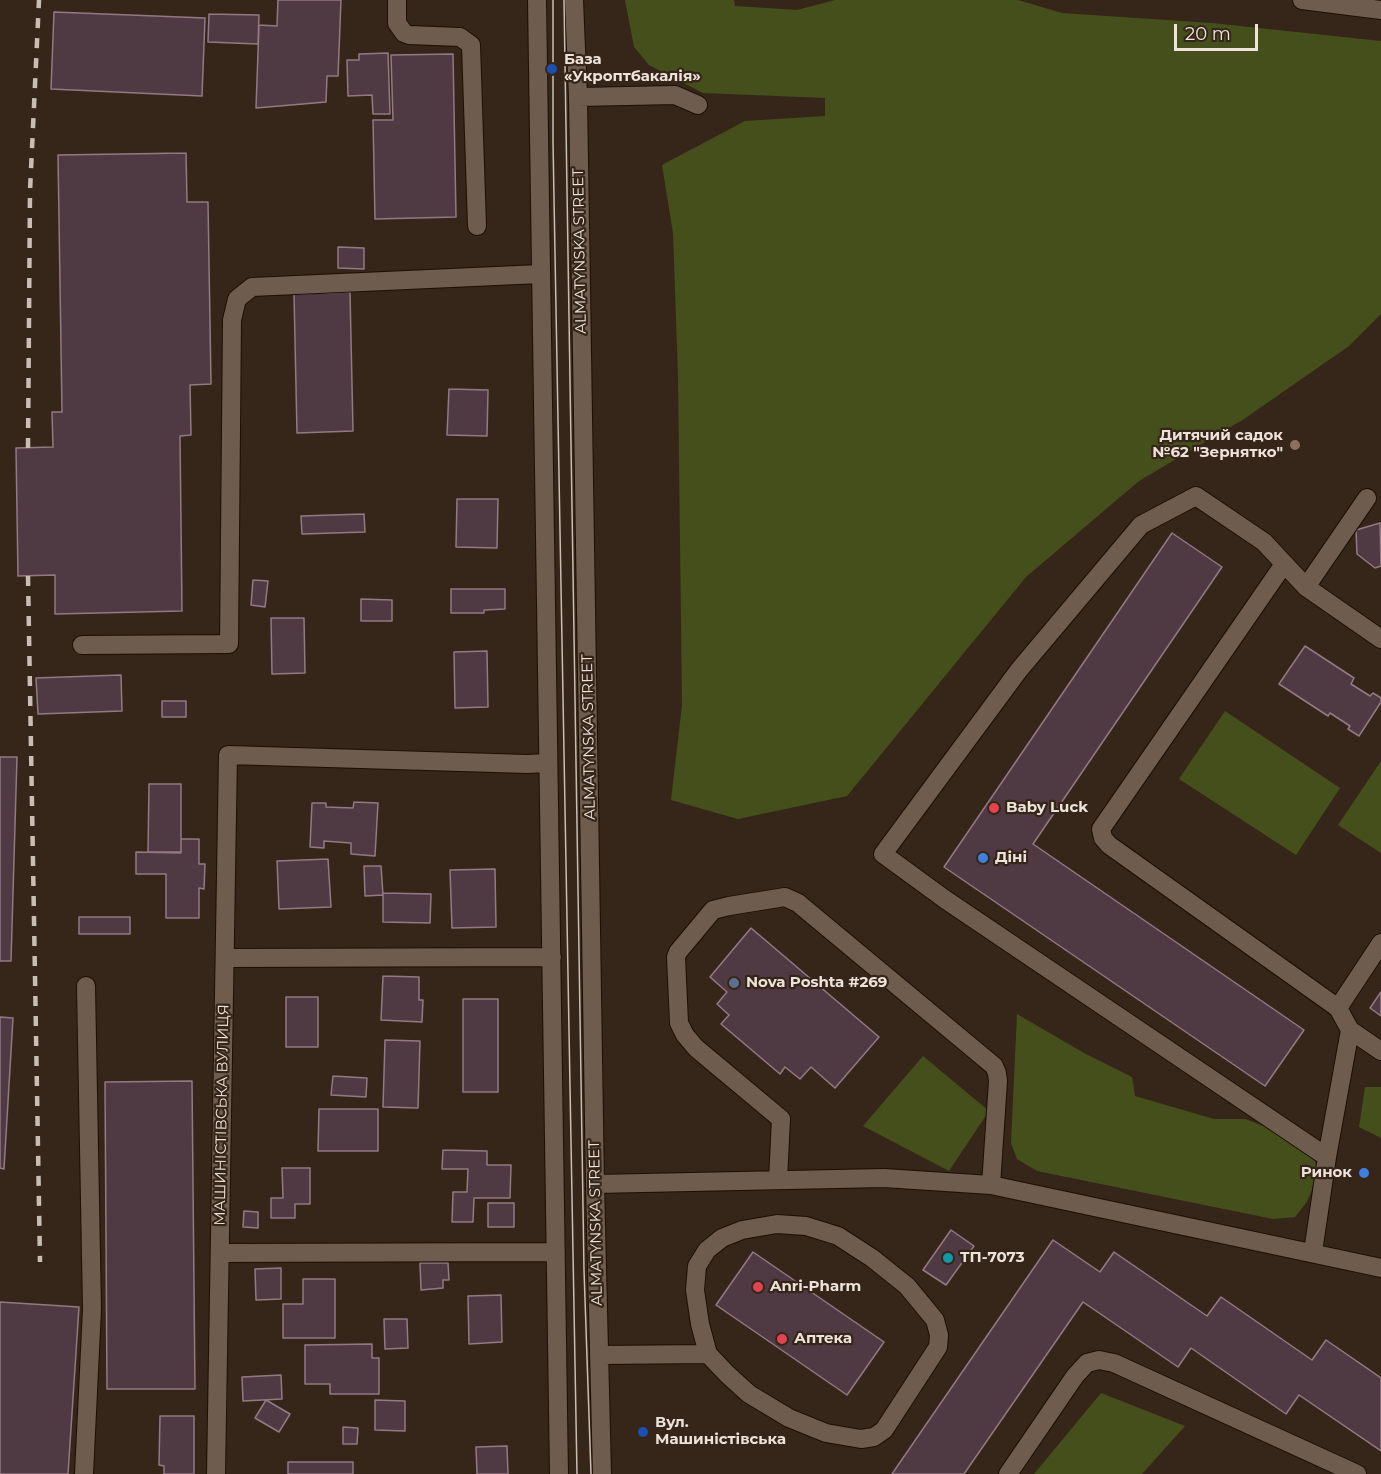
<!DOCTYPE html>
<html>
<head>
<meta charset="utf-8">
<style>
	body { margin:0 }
	#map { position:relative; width:1381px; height:1474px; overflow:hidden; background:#362619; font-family:Montserrat,sans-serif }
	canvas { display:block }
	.scale { position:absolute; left:1174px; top:24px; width:84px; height:27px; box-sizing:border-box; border:3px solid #eee3db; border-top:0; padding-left:8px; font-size:18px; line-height:21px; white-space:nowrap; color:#eee3db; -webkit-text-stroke:4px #362619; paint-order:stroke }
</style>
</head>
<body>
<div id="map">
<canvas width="1381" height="1474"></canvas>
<div class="scale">20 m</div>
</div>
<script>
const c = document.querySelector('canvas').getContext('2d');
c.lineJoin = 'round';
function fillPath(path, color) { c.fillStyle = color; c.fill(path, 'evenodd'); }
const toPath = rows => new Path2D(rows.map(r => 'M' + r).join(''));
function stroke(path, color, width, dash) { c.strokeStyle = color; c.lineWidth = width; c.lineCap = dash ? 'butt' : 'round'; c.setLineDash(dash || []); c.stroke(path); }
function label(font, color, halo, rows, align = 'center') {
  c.font = font + ' Montserrat,sans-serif'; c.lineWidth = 4.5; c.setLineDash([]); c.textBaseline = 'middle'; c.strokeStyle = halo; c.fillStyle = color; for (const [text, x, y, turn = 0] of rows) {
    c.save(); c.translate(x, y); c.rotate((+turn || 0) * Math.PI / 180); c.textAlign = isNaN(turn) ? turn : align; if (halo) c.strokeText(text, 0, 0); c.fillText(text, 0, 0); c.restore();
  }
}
fillPath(toPath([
	[625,0,734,0,735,6,797,10,835,0,1018,0,1062,13,1212,23,1381,41,1381,314,1349,346,1244,419,1139,481,1026,577,847,796,738,819,671,800,682,705,678,377,673,233,662,165,745,121,825,116,825,98,703,93,649,65,634,47],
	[1225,711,1340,788,1296,855,1179,779],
	[1381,761,1381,853,1338,825],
	[1017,1014,1084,1053,1132,1077,1135,1096,1214,1119,1245,1119,1287,1135,1309,1152,1317,1165,1312,1190,1306,1203,1295,1217,1273,1219,1037,1171,1017,1159,1011,1143],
	[923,1056,989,1111,949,1171,863,1126],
	[1365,1087,1381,1087,1381,1138,1359,1127],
	[1101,1393,1185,1426,1142,1474,1034,1474]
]), '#454f1b');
const building = toPath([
	[278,0,341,0,338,76,327,76,326,102,256,108,259,25,277,26,278,0],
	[54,12,205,18,202,96,51,89,54,12],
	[209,14,259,15,258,44,208,42,209,14],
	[388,53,390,114,373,114,372,95,348,96,347,60,359,60,359,54,388,53],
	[453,54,456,217,375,219,373,120,393,120,391,55,453,54],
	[186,153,187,202,208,202,211,384,190,385,191,435,180,436,182,611,55,614,55,575,18,576,16,448,53,447,52,412,62,412,58,155,186,153],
	[338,247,364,248,364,269,338,268,338,247],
	[350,292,353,431,297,433,294,294,350,292],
	[449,389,488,390,487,436,447,435,449,389],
	[457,499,498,499,497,548,456,547,457,499],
	[364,514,365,532,302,534,301,516,364,514],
	[1380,523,1381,566,1375,568,1357,554,1356,530,1380,523],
	[1172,533,1222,567,1033,844,1304,1030,1265,1086,944,867,1172,533],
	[253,580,268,581,265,607,251,605,253,580],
	[451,589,505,589,505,609,484,610,484,613,451,613,451,589],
	[361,599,392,600,392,621,361,621,361,599],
	[271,618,304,618,305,673,272,674,271,618],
	[1305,646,1354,678,1351,684,1370,696,1373,693,1381,698,1381,702,1359,736,1348,729,1350,726,1330,713,1328,716,1279,684,1305,646],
	[487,651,488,707,455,708,454,652,487,651],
	[121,675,122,711,38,714,36,678,121,675],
	[162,701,186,701,186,717,162,717,162,701],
	[0,757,17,757,11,961,0,961,0,757],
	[149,784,181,784,181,852,148,852,149,784],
	[354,802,378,803,375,856,351,854,351,843,324,841,324,848,310,847,312,803,326,803,326,807,353,808,354,802],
	[181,839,199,839,199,864,205,864,204,889,199,888,199,918,166,918,166,874,136,874,136,852,181,853,181,839],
	[328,859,331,907,279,909,277,861,328,859],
	[364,866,381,866,383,895,365,896,364,866],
	[495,869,496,927,452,928,450,870,495,869],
	[383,893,431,894,430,923,383,922,383,893],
	[79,917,130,917,130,934,79,934,79,917],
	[751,928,879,1037,835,1088,811,1067,800,1079,785,1067,780,1074,721,1024,729,1015,717,1004,727,992,710,977,751,928],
	[383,976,419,977,419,1000,423,1000,422,1022,381,1020,383,976],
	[1381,992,1381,1016,1370,1008,1381,992],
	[286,997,318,997,318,1047,286,1047,286,997],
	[463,999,498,999,498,1092,463,1092,463,999],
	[0,1017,13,1018,4,1169,0,1168,0,1017],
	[385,1040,420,1041,418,1108,383,1107,385,1040],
	[333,1076,367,1078,366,1097,331,1095,333,1076],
	[192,1081,195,1389,107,1389,105,1082,192,1081],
	[319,1109,378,1109,378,1151,318,1151,319,1109],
	[443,1150,487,1151,487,1165,511,1165,510,1198,474,1198,473,1222,452,1222,453,1192,467,1192,468,1169,442,1169,443,1150],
	[282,1168,310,1168,310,1204,295,1204,295,1218,271,1218,271,1198,283,1198,282,1168],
	[488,1203,514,1203,514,1227,488,1227,488,1203],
	[244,1211,258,1212,258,1228,243,1227,244,1211],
	[951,1230,974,1246,946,1285,923,1270,951,1230],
	[1053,1240,1100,1272,1114,1252,1207,1316,1221,1297,1312,1360,1326,1340,1381,1378,1381,1451,1299,1395,1286,1414,1191,1348,1178,1367,1083,1302,964,1474,892,1474,1053,1240],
	[753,1252,884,1342,847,1395,716,1305,753,1252],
	[420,1263,448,1263,449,1280,443,1280,443,1288,421,1290,420,1263],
	[281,1268,281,1299,256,1300,255,1269,281,1268],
	[303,1279,335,1279,335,1338,283,1338,283,1304,303,1304,303,1279],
	[501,1295,502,1342,469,1344,468,1296,501,1295],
	[0,1302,79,1307,68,1474,0,1474,0,1302],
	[384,1319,407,1319,408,1348,385,1349,384,1319],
	[372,1344,372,1358,379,1358,379,1394,330,1394,330,1384,305,1384,305,1345,372,1344],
	[281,1375,282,1399,243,1401,242,1377,281,1375],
	[266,1400,290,1414,279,1432,255,1418,266,1400],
	[375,1400,405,1401,405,1431,375,1430,375,1400],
	[160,1416,194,1416,194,1474,164,1474,164,1466,159,1465,160,1416],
	[343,1427,358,1428,357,1444,343,1444,343,1427],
	[507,1446,508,1474,477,1474,476,1447,507,1446],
	[288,1462,353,1462,353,1474,288,1474,288,1462]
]);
fillPath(building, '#4f3a43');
stroke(building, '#927a84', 1.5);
const minor = toPath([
	[397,0,397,23,404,33,409,35,460,37,471,45,477,226],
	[537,0,559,1474],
	[574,0,578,97,595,1184,602,1474],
	[1302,0,1381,10],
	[578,97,675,95,698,105],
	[1284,564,1101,829,1103,838,1109,845,1338,1008],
	[1306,587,1367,498],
	[82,645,229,644,232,320,237,299,252,287,540,274],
	[225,958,552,957],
	[1350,1030,1381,1051],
	[1327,1157,946,900,883,854,1019,670,1141,525,1196,496,1264,542,1306,587,1381,639],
	[778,1180,781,1119,696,1048,685,1035,679,1023,676,957,678,952,713,910,729,906,785,897,798,903,994,1066,997,1073,998,1081,991,1185],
	[595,1184,884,1178,991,1185,1381,1268],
	[777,1224,806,1226,838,1236,872,1258,907,1286,935,1320,939,1335,938,1347,884,1430,874,1437,861,1439,826,1433,789,1418,749,1394,727,1374,708,1354,700,1324,695,1290,697,1266,707,1250,722,1238,742,1230,777,1224],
	[1313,1252,1327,1157,1350,1030,1338,1008,1381,943],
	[220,1253,555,1252],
	[600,1355,708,1354],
	[84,1474,92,1309,86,986],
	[216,1474,228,755,527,764,548,763],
	[1008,1474,1075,1376,1087,1363,1099,1360,1114,1363,1357,1474]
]);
stroke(minor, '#1d0f04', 20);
stroke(minor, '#6e5c4e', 18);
stroke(toPath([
	[553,0,553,142,577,1474],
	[564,0,584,1270,591,1474]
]), '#c9bdb4', 1.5);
stroke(toPath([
	[28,448,30,191,39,0],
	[28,576,40,1262]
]), '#c9bdb4', 4.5, [10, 10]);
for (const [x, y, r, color] of [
	[552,69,6,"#1a4fb4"],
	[1295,445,6,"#8d6e63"],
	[994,808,6,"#e0444e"],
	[983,858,6,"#3f7fe0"],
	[734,983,6,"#5c6f8a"],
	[1364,1173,6,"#3f7fe0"],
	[948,1258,6,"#0f9aa8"],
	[758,1287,6,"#e0444e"],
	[782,1339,6,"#e0444e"],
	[643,1432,6,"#1a4fb4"]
]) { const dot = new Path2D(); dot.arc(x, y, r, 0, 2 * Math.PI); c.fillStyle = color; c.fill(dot); stroke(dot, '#362619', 2); }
label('bold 15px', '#eee3db', '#362619', [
	["База",564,60],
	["«Укроптбакалія»",564,77],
	["Дитячий садок",1283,436,"right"],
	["№62 \"Зернятко\"",1283,453,"right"],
	["Baby Luck",1006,808],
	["Діні",995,858],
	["Nova Poshta #269",746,983],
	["Ринок",1352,1173,"right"],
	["ТП-7073",960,1258],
	["Anri-Pharm",770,1287],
	["Аптека",794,1339],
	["Вул.",655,1423],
	["Машиністівська",655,1440]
], 'left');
label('15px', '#eee3db', '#362619', [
	["ALMATYNSKA STREET",580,251,-91],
	["ALMATYNSKA STREET",589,737,-91],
	["МАШИНІСТІВСЬКА ВУЛИЦЯ",222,1115,-89],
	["ALMATYNSKA STREET",596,1223,-91]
]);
</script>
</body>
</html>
